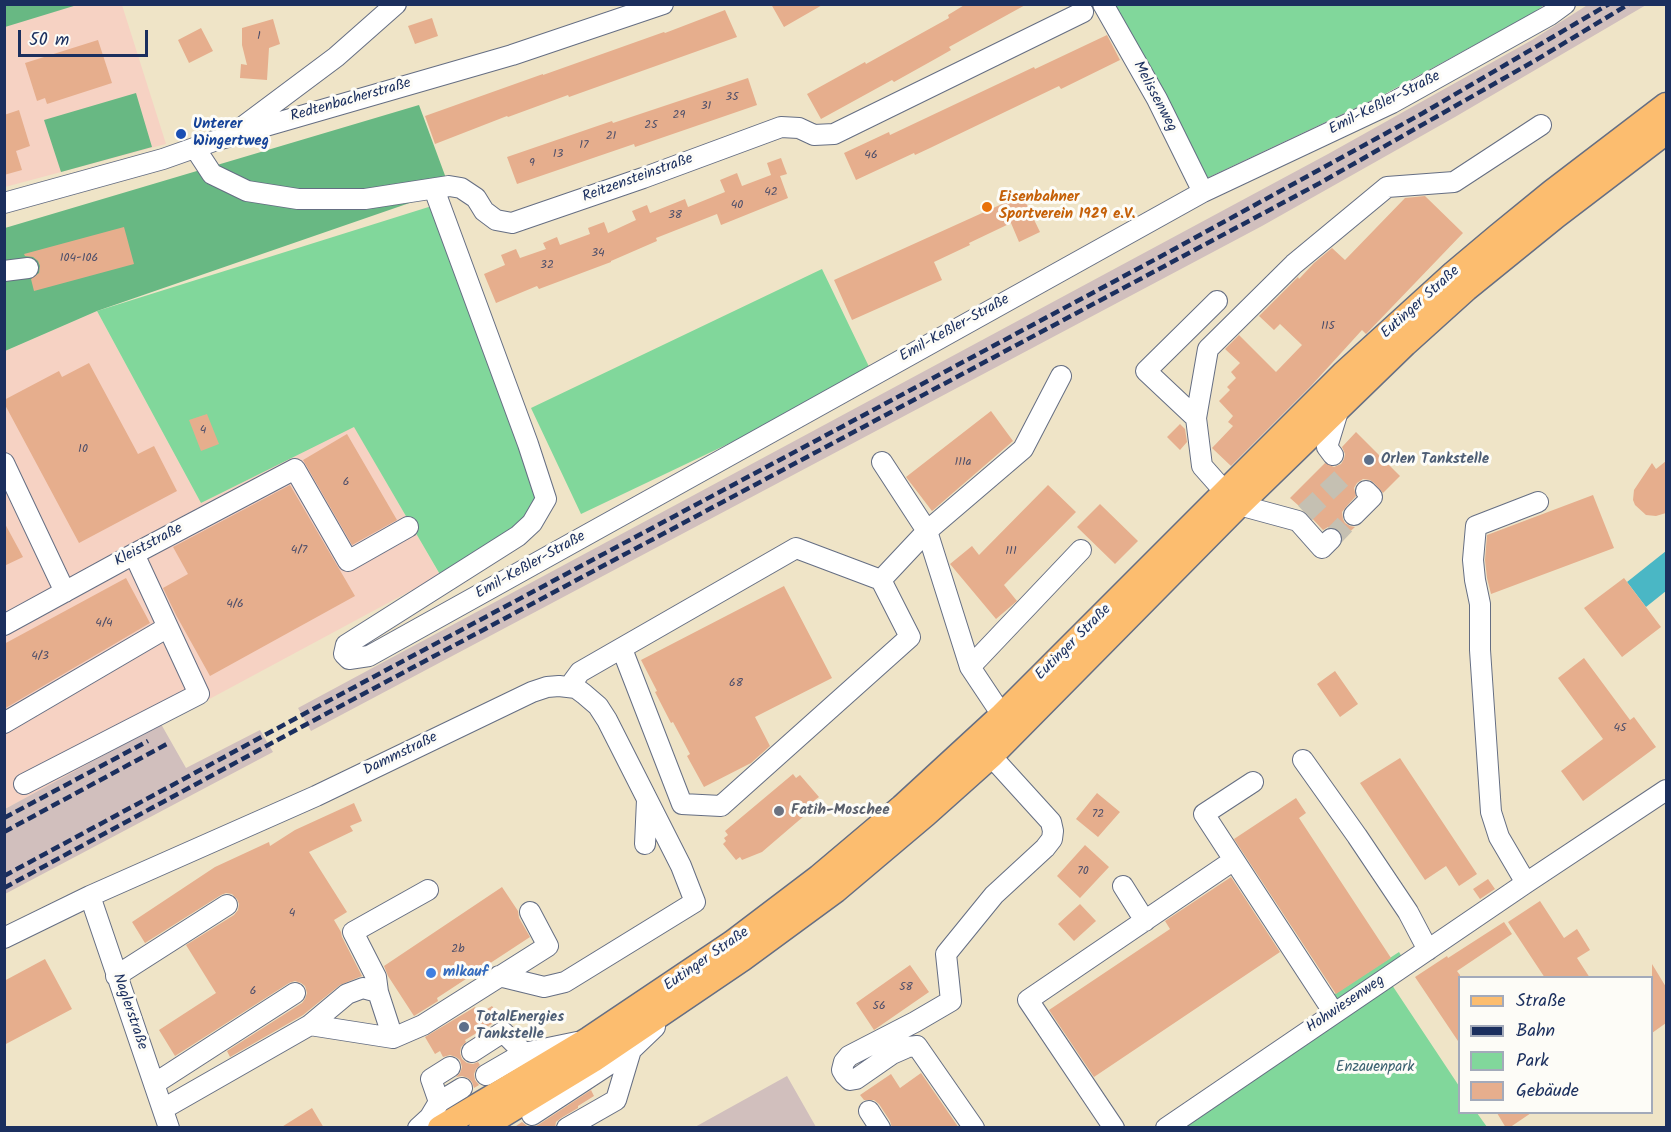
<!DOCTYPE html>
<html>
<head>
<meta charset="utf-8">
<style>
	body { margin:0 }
	#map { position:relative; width:1671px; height:1132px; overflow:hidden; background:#efe4c7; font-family:Kalam,sans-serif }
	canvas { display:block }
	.frame { position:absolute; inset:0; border:6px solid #1b2f5e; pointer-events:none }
	.legend { position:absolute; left:1458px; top:976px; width:195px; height:138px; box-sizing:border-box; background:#fdfcf7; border:2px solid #a3aaba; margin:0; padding:8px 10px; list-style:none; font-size:18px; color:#1b2f5e }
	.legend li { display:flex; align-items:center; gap:12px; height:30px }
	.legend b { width:30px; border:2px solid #a3aaba }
	.scale { position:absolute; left:18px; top:30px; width:130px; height:27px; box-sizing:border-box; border:3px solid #1b2f5e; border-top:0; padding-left:8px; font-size:18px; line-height:21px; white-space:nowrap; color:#1b2f5e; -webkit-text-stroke:4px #fdfcf7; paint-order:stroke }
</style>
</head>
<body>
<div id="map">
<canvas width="1671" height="1132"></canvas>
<div class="frame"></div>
<ul class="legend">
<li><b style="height:8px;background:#fcbd6f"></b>Straße</li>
<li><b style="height:8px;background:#1b2f5e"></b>Bahn</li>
<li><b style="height:16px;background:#81d79b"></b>Park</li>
<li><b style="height:16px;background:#e6ae8d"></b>Gebäude</li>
</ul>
<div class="scale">50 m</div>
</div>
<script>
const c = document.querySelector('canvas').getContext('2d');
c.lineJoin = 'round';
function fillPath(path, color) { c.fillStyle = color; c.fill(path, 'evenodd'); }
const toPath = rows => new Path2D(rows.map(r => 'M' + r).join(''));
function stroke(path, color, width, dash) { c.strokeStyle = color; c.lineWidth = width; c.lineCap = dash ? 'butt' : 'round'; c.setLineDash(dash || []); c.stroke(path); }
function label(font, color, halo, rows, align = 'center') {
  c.font = font + ' Kalam,sans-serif'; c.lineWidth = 6; c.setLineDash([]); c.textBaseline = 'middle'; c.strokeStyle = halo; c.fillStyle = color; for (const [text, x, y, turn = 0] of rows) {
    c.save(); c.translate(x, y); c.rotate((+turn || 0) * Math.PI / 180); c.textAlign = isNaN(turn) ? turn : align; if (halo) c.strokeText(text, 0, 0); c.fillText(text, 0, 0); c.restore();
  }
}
fillPath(toPath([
	[5,5,122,5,166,144,5,187],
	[97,311,201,503,354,426,440,575,5,809,5,351]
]), '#f6d2c3');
fillPath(toPath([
	[1589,4,1646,5,1455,117,1262,226,311,731,298,708,1328,154,1532,40],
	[161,724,186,768,260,730,273,752,5,894,5,809],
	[787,1076,816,1127,695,1127]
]), '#d1bfbd');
fillPath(toPath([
	[1106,5,1544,5,1533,13,1383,95,1207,178,1157,99],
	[435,205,546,499,532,523,445,583,354,427,201,503,97,311],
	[822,269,873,375,581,514,531,408],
	[1399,952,1402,957,1340,1006,1330,997],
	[1392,985,1459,1086,1460,1112,1477,1113,1487,1127,1177,1128]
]), '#81d79b');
fillPath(toPath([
	[5,4,77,4,77,5,5,27],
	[136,93,152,147,61,172,44,120],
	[419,105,450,189,97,311,5,351,5,228]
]), '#68b883');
fillPath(toPath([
	[1666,551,1666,591,1646,607,1627,582]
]), '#4ab7c5');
fillPath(toPath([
	[771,4,824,4,784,27],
	[966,4,1027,4,949,47,951,50,937,58,894,82,892,80,821,119,807,94,865,62,866,64,949,18,948,15],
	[725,10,737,37,569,97,568,95,508,117,507,116,435,144,425,116,543,74,543,75,664,32,665,33],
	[432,18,438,36,415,44,408,26],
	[273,19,280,44,269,48,267,80,240,78,241,64,247,65,242,45,242,28],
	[201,28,213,51,189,63,178,40],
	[1107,35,1120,60,1061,89,1059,86,930,148,915,155,914,153,856,180,844,153,889,132,890,135,1034,67,1035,69],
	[98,40,112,83,47,104,45,98,37,101,25,63],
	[748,78,757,105,635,147,634,144,517,184,507,157,612,121,613,123],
	[19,110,30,146,16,151,22,170,4,175,4,115],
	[781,158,787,174,780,176,788,198,721,225,717,214,656,238,657,241,611,261,611,262,539,289,537,286,496,303,484,274,505,265,501,255,516,249,520,258,546,249,543,243,557,237,560,245,590,234,588,228,604,222,608,233,636,220,632,211,647,205,650,213,685,199,688,207,725,192,720,180,737,173,742,186,771,175,767,163],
	[1022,195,1040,232,1019,242,1011,223,969,243,970,245,934,262,942,280,852,320,834,280],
	[1425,196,1463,233,1367,333,1366,334,1362,330,1311,386,1231,466,1212,448,1233,426,1228,422,1233,416,1219,401,1230,390,1227,387,1236,378,1231,372,1240,363,1225,349,1239,335,1276,372,1302,345,1280,324,1274,330,1259,316,1298,277,1299,279,1314,263,1332,248,1345,260,1405,198],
	[124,227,134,264,34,291,31,279,39,273,40,266,38,261,33,257,25,256,24,254],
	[89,363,138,454,154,446,177,491,79,543,4,403,4,400,59,371,62,377],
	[991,411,1013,441,932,511,906,477],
	[207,414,219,444,201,451,189,420],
	[1180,424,1185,429,1187,442,1180,450,1167,437],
	[1356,432,1400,476,1383,493,1374,483,1370,480,1363,479,1357,483,1354,488,1356,496,1346,507,1342,512,1343,519,1345,523,1350,526,1355,527,1343,538,1340,531,1335,528,1328,527,1323,530,1307,513,1290,498,1325,463,1334,467,1341,464,1344,459,1345,454,1342,447],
	[347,434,397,520,352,545,303,460],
	[1666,461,1666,513,1656,516,1646,515,1635,505,1633,500,1634,490,1652,463,1656,469],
	[290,485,355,596,210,676,176,615,163,588,188,574,173,547],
	[1048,485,1076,512,1004,585,1017,601,996,619,950,564,972,546,979,555],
	[1593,495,1614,548,1491,594,1487,578,1485,560,1487,535],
	[1100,504,1138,541,1115,564,1077,527],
	[4,522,23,557,4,566],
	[126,578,150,623,4,709,4,644],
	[1624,578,1661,627,1622,657,1584,608],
	[784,586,832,678,755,717,770,746,751,763,704,787,687,756,690,754,673,722,671,723,655,692,657,691,641,660],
	[1584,658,1630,720,1634,717,1656,747,1583,801,1561,771,1603,739,1558,678],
	[1335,671,1358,704,1340,717,1317,684],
	[1400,758,1477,874,1459,886,1446,866,1425,880,1360,783],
	[793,774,796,778,800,775,819,797,815,800,818,804,762,852,742,860,740,857,736,860,723,844,726,841,724,838,728,835,725,831],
	[1097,793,1120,812,1098,837,1076,819],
	[1296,798,1306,813,1299,818,1391,958,1336,994,1234,839],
	[354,803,362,821,350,826,353,831,309,852,347,912,334,920,341,932,342,937,362,976,340,985,303,1015,230,1057,227,1051,302,1003,305,999,307,993,305,986,301,983,295,981,289,983,175,1056,159,1030,216,993,186,945,234,915,238,910,239,904,237,899,232,894,226,893,221,895,145,943,132,922,215,867,269,842,270,846,295,830],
	[1085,845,1109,867,1080,898,1057,876],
	[1231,877,1280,952,1094,1077,1049,1010,1170,929,1165,921],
	[1488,879,1495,889,1480,899,1473,889],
	[502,887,518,911,519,918,530,937,437,998,438,1001,414,1016,388,976,384,966],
	[1540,901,1564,938,1577,929,1590,950,1577,958,1590,978,1545,978,1508,922],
	[1080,904,1096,921,1074,941,1058,924],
	[1504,922,1512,934,1457,971,1460,975,1460,1044,1415,977,1447,956,1448,958],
	[45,959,72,1009,4,1045,4,981],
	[1652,964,1666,987,1666,1023,1652,1033],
	[910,965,929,992,874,1030,856,1003],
	[492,1006,500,1019,465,1040,466,1042,461,1047,460,1053,462,1059,467,1063,473,1064,478,1062,480,1065,476,1069,474,1074,475,1080,479,1085,474,1088,472,1082,468,1078,462,1076,456,1077,460,1073,462,1067,460,1060,456,1057,450,1055,443,1057,440,1051,435,1054,425,1037,475,1007,479,1014],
	[921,1073,959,1128,892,1128,890,1121,879,1104,874,1100,864,1100,860,1095,891,1074,900,1088],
	[591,1090,594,1096,578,1106,578,1108,561,1118,556,1122,555,1128,513,1128,522,1122,527,1126,533,1127,538,1125],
	[312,1108,324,1128,280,1128],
	[1497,1113,1531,1113,1509,1128,1506,1128]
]), '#e6ae8d');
stroke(toPath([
	[1305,513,1348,472],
	[1331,539,1354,515]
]), '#c5c0b2', 20, [20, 10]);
const minor = toPath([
	[1103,4,1157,99,1203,192],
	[241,128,336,57,396,4],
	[195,148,212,174,247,191,298,199,365,199,449,186,461,188,476,198,484,211,496,220,512,223,643,178,781,127,799,128,814,135,834,134,1083,12],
	[434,189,528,444,546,499,532,523,518,536,346,645,344,654,349,659,369,656,1203,192,1392,103,1550,15,1565,4],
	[4,203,163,159,214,141,512,55,663,4],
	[4,271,28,268],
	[1196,418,1146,371,1217,301],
	[1333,455,1327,447,1339,408],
	[882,462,927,531,970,667,1002,715],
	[4,463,65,592],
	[1225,492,1202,466,1196,418,1208,349,1294,264,1387,187,1454,182,1541,125],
	[1239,505,1298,521,1322,548,1331,539],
	[1354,515,1372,497,1366,491],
	[881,580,927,531,1023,449,1061,376],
	[4,625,134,554,295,469,348,561,408,527],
	[970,667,1081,550],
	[569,687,580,672,796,548,881,580,910,637,721,806,682,804,622,649],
	[4,723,168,627],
	[1303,760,1357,836,1408,912,1428,950],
	[1253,782,1204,814,1334,1013],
	[24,784,199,694,134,554],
	[645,844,647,800],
	[1526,883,1499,837,1491,812,1480,650,1480,604,1475,580,1473,560,1476,526,1538,502],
	[1123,886,1145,921],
	[90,896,169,1128],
	[4,938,90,896,316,796,532,692,547,687,559,686,576,688,584,694,598,706,607,720,681,866,695,902,565,982,544,987,499,976],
	[116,976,227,905],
	[378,992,376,977,353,932,428,890],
	[310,1025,347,994,363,988,378,992,393,1038],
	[472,1052,503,1032,524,1053],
	[486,1075,524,1053,577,1042],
	[154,1084,295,993],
	[439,1102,431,1079,450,1067],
	[163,1109,310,1025,393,1038,423,1025,548,946,530,912],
	[869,1111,880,1128],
	[532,1115,631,1050],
	[418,1128,430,1117,439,1102,462,1088],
	[567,1128,616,1100,631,1050,655,1027],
	[974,1128,917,1046,908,1047,892,1054,856,1079,850,1080,845,1075,842,1070,844,1062,849,1056,915,1022,951,1001,946,954,994,895,1045,848,1052,839,1053,831,1051,822,991,756],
	[1114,1128,1028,1000,1234,860],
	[1166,1128,1526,883,1666,790]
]);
const major = toPath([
	[440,1128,589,1039,732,943,819,877,902,807,1002,715,1343,374,1454,273,1498,236,1552,192,1666,105],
	[481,1128,593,1060,742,959,836,890,926,814,991,756,1239,505,1405,344,1466,289,1556,216,1666,132]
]);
stroke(minor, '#656e83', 22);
stroke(major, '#656e83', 27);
stroke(minor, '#fff', 20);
stroke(major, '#fcbd6f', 24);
stroke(toPath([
	[4,818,148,741],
	[4,832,167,744],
	[4,876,302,715,1156,259,1423,113,1609,4],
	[4,888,307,724,1320,183,1536,60,1629,4]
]), '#1b2f5e', 4.5, [9, 4.5]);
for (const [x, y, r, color] of [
	[181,134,6,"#1a4fb4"],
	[987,207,6,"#e8710a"],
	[1369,460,6,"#5c6f8a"],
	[779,811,6,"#6b7280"],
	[431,973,6,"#3f7fe0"],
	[464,1027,6,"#5c6f8a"]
]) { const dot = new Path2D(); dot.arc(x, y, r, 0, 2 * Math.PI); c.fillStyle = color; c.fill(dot); stroke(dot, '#fdfcf7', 2); }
label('12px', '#4e4f6a', null, [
	["1",259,37],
	["35",732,98],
	["31",706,107],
	["29",679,116],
	["25",651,126],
	["21",611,137],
	["17",584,146],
	["13",558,155],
	["46",871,156],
	["9",532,164],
	["42",771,193],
	["40",737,206],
	["38",675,216],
	["34",598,254],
	["104-106",79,259],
	["32",547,266],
	["115",1328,327],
	["4",203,431],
	["10",83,450],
	["111a",963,463],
	["6",346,483],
	["4/7",299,551],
	["111",1011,552],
	["4/6",235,605],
	["4/4",104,624],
	["4/3",40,657],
	["68",736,684],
	["45",1620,729],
	["72",1098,815],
	["70",1083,872],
	["4",292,914],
	["2b",458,950],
	["58",906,988],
	["6",253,992],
	["56",879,1007]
]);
label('15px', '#1b2f5e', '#fdfcf7', [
	["Melissenweg",1154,97,62],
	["Redtenbacherstraße",351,101,-16],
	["Emil-Keßler-Straße",1385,104,-27],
	["Reitzensteinstraße",638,179,-20],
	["Eutinger Straße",1421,303,-42],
	["Emil-Keßler-Straße",955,329,-29],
	["Kleiststraße",149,546,-28],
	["Emil-Keßler-Straße",531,566,-29],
	["Eutinger Straße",1074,643,-45],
	["Dammstraße",401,755,-26],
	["Eutinger Straße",707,960,-35],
	["Hohwiesenweg",1346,1005,-34],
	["Naglerstraße",129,1012,71]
]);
label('bold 15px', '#164399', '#fdfcf7', [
	["Unterer",193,125],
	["Wingertweg",193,142]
], 'left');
label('bold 15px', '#c56008', '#fdfcf7', [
	["Eisenbahner",999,198],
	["Sportverein 1929 e.V.",999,215]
], 'left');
label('bold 15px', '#4e5e75', '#fdfcf7', [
	["Orlen Tankstelle",1381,460],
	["TotalEnergies",476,1018],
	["Tankstelle",476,1035]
], 'left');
label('bold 15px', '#5b616d', '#fdfcf7', [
	["Fatih-Moschee",791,811]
], 'left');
label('bold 15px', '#366cbe', '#fdfcf7', [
	["mlkauf",443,973]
], 'left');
label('15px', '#3a6170', '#fdfcf7', [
	["Enzauenpark",1375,1068]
]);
</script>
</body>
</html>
